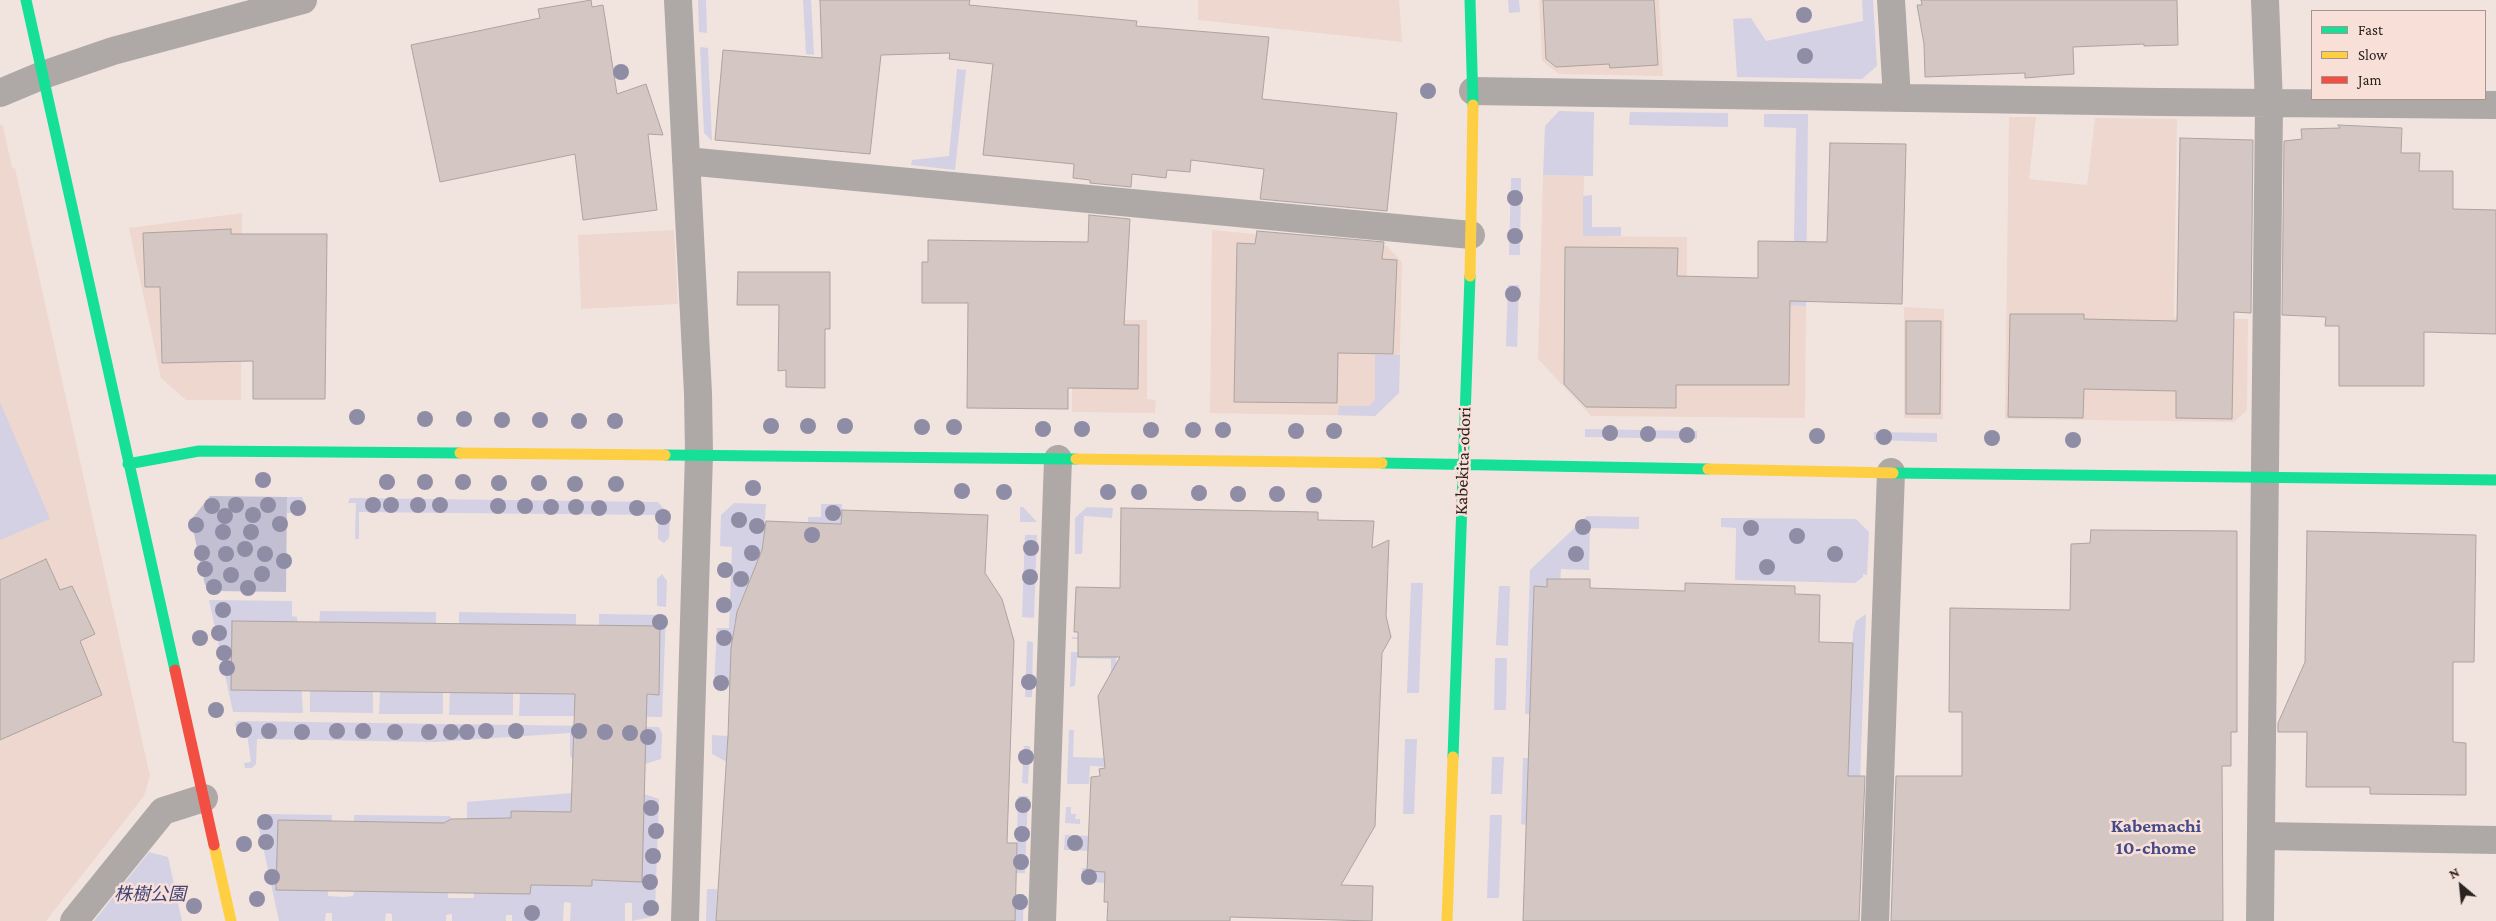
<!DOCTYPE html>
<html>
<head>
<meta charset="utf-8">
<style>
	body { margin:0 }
	#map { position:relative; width:2496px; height:921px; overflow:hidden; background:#f1e4df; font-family:"Crimson Pro",serif }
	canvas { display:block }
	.legend { position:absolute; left:2311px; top:10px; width:175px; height:90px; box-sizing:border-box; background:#f8e0d8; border:1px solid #a6948e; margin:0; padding:6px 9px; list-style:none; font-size:15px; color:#2b2320 }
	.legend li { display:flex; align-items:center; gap:10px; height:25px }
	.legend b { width:25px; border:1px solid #a6948e }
	.north { position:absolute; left:2436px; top:861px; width:50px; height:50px; -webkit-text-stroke:4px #f8e0d8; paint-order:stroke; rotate:332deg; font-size:14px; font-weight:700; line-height:20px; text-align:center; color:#2b2320 }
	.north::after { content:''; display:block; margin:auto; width:18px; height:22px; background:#2b2320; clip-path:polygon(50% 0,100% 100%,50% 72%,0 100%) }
</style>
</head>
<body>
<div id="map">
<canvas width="2496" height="921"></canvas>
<ul class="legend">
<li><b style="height:6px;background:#16e098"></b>Fast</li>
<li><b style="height:6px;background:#ffcf43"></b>Slow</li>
<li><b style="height:6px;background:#f24e42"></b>Jam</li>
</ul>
<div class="north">N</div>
</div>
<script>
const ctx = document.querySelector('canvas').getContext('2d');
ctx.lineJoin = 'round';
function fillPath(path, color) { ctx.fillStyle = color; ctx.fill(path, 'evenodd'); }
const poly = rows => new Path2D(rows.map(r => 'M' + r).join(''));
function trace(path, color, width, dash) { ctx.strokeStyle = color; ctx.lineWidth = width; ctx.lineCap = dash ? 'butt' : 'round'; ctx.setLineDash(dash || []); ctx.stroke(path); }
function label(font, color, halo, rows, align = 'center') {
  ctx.font = font + ' "Crimson Pro","Noto Sans JP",serif'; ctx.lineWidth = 5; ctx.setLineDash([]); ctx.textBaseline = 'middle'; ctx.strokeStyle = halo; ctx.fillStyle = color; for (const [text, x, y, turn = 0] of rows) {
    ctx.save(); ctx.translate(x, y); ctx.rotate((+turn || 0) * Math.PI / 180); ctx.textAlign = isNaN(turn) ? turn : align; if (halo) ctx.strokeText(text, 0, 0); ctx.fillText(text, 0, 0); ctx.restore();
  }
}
const built = poly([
	[1198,0,1399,0,1402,42,1198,20],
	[1539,0,1659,0,1663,76,1559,74,1542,61],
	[2009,117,2036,117,2029,179,2087,185,2095,118,2177,119,2174,317,2248,319,2247,410,2234,422,2005,419],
	[0,124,3,126,12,167,15,168,150,776,144,796,46,921,0,921],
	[1543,175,1584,176,1583,236,1687,237,1687,303,1806,306,1805,418,1591,416,1538,359],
	[242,213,241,400,186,400,161,378,129,228],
	[674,230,678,304,581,309,578,235],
	[1212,230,1387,246,1402,262,1399,393,1375,416,1210,413],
	[1904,307,1944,309,1943,419,1904,418],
	[1073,320,1147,320,1147,399,1156,400,1155,413,1072,412]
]);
const green = poly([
	[698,0,706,0,707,33,699,32],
	[803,0,811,0,814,55,806,54],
	[1508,0,1519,0,1520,12,1509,13],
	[1862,0,1873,0,1877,66,1862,79,1737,77,1733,19,1751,18,1766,41,1863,21],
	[700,47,708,48,712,141,704,133],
	[957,69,966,70,955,170,911,165,912,160,949,156],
	[1559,111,1594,112,1593,176,1543,175,1545,126],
	[1630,112,1728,113,1728,127,1629,125],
	[1764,114,1808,114,1806,306,1686,303,1793,292,1796,128,1764,127],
	[1511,178,1521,178,1520,255,1509,255],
	[1592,195,1592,227,1621,227,1621,236,1583,236,1583,196],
	[1508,285,1519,285,1517,347,1506,346],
	[1375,355,1400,355,1399,393,1375,416,1338,415,1339,406,1369,406,1375,400],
	[0,402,50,519,0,540],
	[1585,429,1697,431,1697,439,1585,437],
	[1874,432,1937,433,1937,442,1874,440],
	[287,497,302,497,306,507,305,513,287,513],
	[350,498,658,502,670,516,669,538,664,543,658,539,658,515,359,512,359,539,355,539,356,503,348,503],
	[734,503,766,504,764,532,762,550,741,601,734,624,730,686,714,686,717,628,729,628,732,547,720,546,721,515],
	[821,504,842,504,841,534,808,531,808,517,821,517],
	[1020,507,1023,507,1037,522,1020,522],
	[1087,507,1113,508,1112,518,1084,516,1082,554,1075,554,1075,518],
	[1587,516,1639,517,1639,529,1590,528,1589,570,1561,569,1560,587,1534,586,1530,714,1525,714,1530,570],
	[1721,518,1856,519,1869,532,1867,575,1863,574,1863,577,1855,583,1735,580,1736,528,1721,527],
	[1025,535,1037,535,1034,618,1022,617],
	[662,574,667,581,666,607,657,606,657,579],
	[1411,583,1423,583,1419,693,1407,693],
	[1499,586,1510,586,1508,646,1496,645],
	[209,600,292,601,292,616,297,617,303,713,233,712],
	[320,611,436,612,436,631,319,629],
	[459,612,576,614,576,632,459,632],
	[599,614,666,615,662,717,589,716,589,694,655,695,599,633],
	[1866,614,1855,921,1843,921,1853,632,1856,621],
	[1072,637,1117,639,1115,692,1111,692,1111,659,1077,658,1075,686,1070,687,1071,652,1078,652,1078,657,1091,657,1078,639,1072,639],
	[1027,641,1033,642,1032,697,1025,697],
	[1495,658,1507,658,1506,710,1494,710],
	[310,690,373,691,373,713,310,712],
	[380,691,443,692,443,714,379,714],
	[450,692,513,693,513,715,449,715],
	[520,693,583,694,582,716,519,716],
	[238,721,659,727,662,734,661,759,645,764,646,746,573,759,570,756,570,733,436,742,257,739,256,764,252,768,245,768,244,763,251,762,247,734,238,735,235,724],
	[1069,730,1074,730,1073,757,1108,758,1108,767,1090,766,1089,784,1067,784],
	[712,735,728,736,727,762,712,754],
	[1405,739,1417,739,1414,814,1403,814],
	[1024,746,1030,746,1028,784,1022,783],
	[1492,757,1504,757,1502,794,1491,794],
	[1523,758,1528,758,1526,825,1521,824],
	[572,793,571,821,535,818,467,820,467,802],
	[644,794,659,799,655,911,651,917,632,921,632,903,625,903,625,921,570,921,571,903,564,902,563,921,512,921,512,915,506,915,506,921,452,921,452,914,446,915,446,921,392,921,392,914,386,913,385,921,332,921,332,913,326,913,325,921,279,921,257,819,266,814,332,815,331,830,302,888,302,891,328,891,328,896,344,897,353,896,354,892,420,890,421,893,448,893,448,898,474,898,474,893,501,894,526,877,566,885,592,886,592,881,619,881],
	[1018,796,1028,796,1025,873,1016,873],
	[1066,807,1071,807,1071,814,1076,814,1075,819,1080,819,1080,824,1065,823],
	[354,815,449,816,451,817,450,832,354,828],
	[1490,815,1502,815,1499,898,1487,898],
	[1065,835,1096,836,1095,851,1064,850],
	[149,852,168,857,182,921,94,921],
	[1082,868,1110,869,1109,883,1081,882],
	[707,889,717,889,716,921,706,921],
	[1015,894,1024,894,1023,921,1015,921]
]);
const forest = poly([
	[210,496,287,497,286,592,215,591,205,585,191,520]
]);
const building = poly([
	[591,0,592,7,603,5,617,94,646,84,663,135,648,134,657,210,583,220,575,154,440,182,411,45,540,18,538,9,591,0],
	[820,0,970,0,969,5,1137,21,1136,26,1269,37,1262,99,1397,113,1387,211,1260,199,1264,169,1191,160,1190,172,1167,170,1166,178,1132,174,1131,187,1090,183,1090,180,1073,178,1074,164,983,155,993,64,949,59,950,53,881,55,870,154,715,140,723,50,822,58,820,0],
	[1543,0,1654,0,1658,65,1610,68,1609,64,1556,67,1546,59,1543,0],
	[1921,0,2177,0,2178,45,2144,46,2144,44,2073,47,2074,74,2025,78,2025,73,1925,77,1924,44,1917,5,1922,5,1921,0],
	[2338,125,2402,128,2401,153,2420,153,2419,171,2453,171,2453,209,2496,210,2496,334,2424,332,2424,386,2339,386,2339,326,2325,326,2326,317,2282,315,2284,141,2302,139,2301,129,2340,128,2338,125],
	[2180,138,2253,140,2251,313,2234,312,2232,419,2176,418,2176,391,2084,389,2083,418,2008,417,2010,314,2084,314,2084,319,2177,321,2180,138],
	[1830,143,1906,144,1902,304,1790,301,1789,385,1676,385,1676,408,1586,407,1564,384,1565,247,1678,248,1677,276,1758,278,1758,241,1827,242,1830,143],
	[1089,215,1130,219,1124,325,1139,325,1138,389,1068,388,1068,409,967,408,968,303,922,303,922,262,928,262,928,240,1088,242,1089,215],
	[231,229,231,234,327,234,325,399,253,399,253,361,162,363,160,287,145,287,143,233,231,229],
	[1257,231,1384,242,1382,259,1397,260,1393,354,1338,353,1337,403,1234,402,1237,243,1255,244,1257,231],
	[738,272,830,272,830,329,825,329,825,388,786,387,786,370,778,371,779,305,737,305,738,272],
	[1906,321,1941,321,1940,414,1906,414,1906,321],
	[1121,508,1318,512,1318,520,1374,521,1372,548,1389,540,1386,616,1391,637,1382,653,1375,826,1341,885,1373,886,1372,921,1230,917,1230,921,1107,921,1108,902,1104,902,1105,872,1087,871,1091,777,1100,776,1099,769,1105,768,1098,696,1120,657,1078,657,1078,632,1074,632,1076,587,1120,588,1121,508],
	[842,510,988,515,985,573,1002,599,1014,641,1007,843,1017,843,1015,921,716,921,728,736,731,648,737,612,762,550,766,521,841,524,842,510],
	[2091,530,2237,531,2237,732,2231,732,2231,766,2222,766,2223,921,1891,921,1896,776,1962,776,1962,712,1949,712,1950,608,2070,610,2071,544,2090,543,2091,530],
	[2307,531,2476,535,2474,662,2453,662,2453,742,2466,743,2466,795,2370,794,2370,787,2306,787,2307,732,2278,732,2278,723,2305,662,2307,531],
	[46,559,60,590,72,586,95,634,80,641,102,695,0,740,0,580,46,559],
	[1547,579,1590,579,1590,588,1685,591,1685,583,1795,586,1795,594,1820,595,1819,642,1853,643,1848,776,1865,776,1859,921,1523,921,1534,586,1547,587,1547,579],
	[232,621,660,626,659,695,647,694,642,882,592,880,592,886,531,885,530,894,276,890,278,820,444,823,451,819,511,818,511,811,571,812,575,694,231,690,232,621]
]);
const street = poly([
	[678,0,698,393,699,454,685,921],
	[1891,0,1897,98],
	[1473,91,2159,102,2496,105],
	[0,93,43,75,113,51,303,0],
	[686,161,1471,235],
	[2261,836,2496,840],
	[74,921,163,811,204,798],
	[1042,921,1058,459],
	[1875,921,1891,472],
	[2260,921,2269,104,2265,0]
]);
const fast = poly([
	[26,0,175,670],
	[1470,0,1473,105],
	[665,455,1076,459],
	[1382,463,1708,469],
	[128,464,199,451,460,453],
	[1893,473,2496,480],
	[1453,757,1470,276]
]);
const slow = poly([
	[1470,276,1473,105],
	[460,453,665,455],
	[1076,459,1382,463],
	[1708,469,1893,473],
	[214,845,231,921],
	[1447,921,1453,757]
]);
const jam = poly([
	[175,670,214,845]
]);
const trees = [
	[1804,15],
	[1805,56],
	[621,72],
	[1428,91],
	[1515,198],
	[1515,236],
	[1513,294],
	[357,417],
	[425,419],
	[464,419],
	[502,420],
	[540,420],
	[579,421],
	[615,421],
	[771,426],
	[808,426],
	[845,426],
	[922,427],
	[954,427],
	[1043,429],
	[1082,429],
	[1151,430],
	[1193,430],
	[1223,430],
	[1296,431],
	[1334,431],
	[1610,433],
	[1648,434],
	[1687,435],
	[1817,436],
	[1884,437],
	[1992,438],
	[2073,440],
	[263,480],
	[387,482],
	[425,482],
	[463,482],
	[499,483],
	[539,483],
	[575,484],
	[616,484],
	[753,488],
	[962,491],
	[1004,492],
	[1108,492],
	[1139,492],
	[1199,493],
	[1238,494],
	[1277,494],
	[1314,495],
	[236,505],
	[268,505],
	[373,505],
	[391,505],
	[418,505],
	[440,505],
	[212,506],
	[498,506],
	[525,506],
	[551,507],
	[576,507],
	[298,508],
	[599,508],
	[637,508],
	[833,513],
	[253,515],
	[225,516],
	[663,517],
	[739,520],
	[280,524],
	[196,525],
	[757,526],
	[1583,527],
	[1751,528],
	[223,532],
	[251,532],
	[812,535],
	[1797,536],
	[1031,548],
	[245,549],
	[202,553],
	[752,553],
	[226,554],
	[265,554],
	[1576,554],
	[1835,554],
	[284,561],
	[1767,567],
	[205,569],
	[725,570],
	[262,574],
	[231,575],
	[1030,577],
	[741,579],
	[214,587],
	[248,588],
	[724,605],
	[223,610],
	[660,622],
	[219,633],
	[200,638],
	[724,638],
	[224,653],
	[227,668],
	[1029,682],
	[721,683],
	[216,710],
	[244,730],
	[269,731],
	[337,731],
	[363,731],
	[486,731],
	[516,731],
	[579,731],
	[302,732],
	[395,732],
	[429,732],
	[451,732],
	[467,732],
	[605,732],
	[630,733],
	[648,737],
	[1026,757],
	[1023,805],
	[651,808],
	[265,822],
	[656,831],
	[1022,834],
	[266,842],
	[1075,843],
	[244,844],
	[653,856],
	[1021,862],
	[272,877],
	[1089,877],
	[650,882],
	[257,899],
	[1020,902],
	[194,906],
	[651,908],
	[532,913]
];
const streetNames = [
	["Kabekita-odori",1463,461,-88]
];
const parkNames = [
	["株樹公園",150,894]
];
const neighbourhoodNames = [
	["Kabemachi",2156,826],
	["10-chome",2156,848]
];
fillPath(built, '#eed7cf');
fillPath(green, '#d3d1e3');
fillPath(forest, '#c2bfd2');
fillPath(building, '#d4c6c2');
trace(building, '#ada3a0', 1);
trace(street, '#aea8a7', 28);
trace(fast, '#16e098', 11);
trace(slow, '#ffcf43', 11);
trace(jam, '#f24e42', 11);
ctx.fillStyle = '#8f8ca6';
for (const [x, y] of trees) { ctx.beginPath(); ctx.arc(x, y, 8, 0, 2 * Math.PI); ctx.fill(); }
label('18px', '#2b2320', '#f8e0d8', streetNames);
label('italic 18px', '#3e4477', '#f8e0d8', parkNames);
label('bold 19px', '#444a87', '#f8e0d8', neighbourhoodNames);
</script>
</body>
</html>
